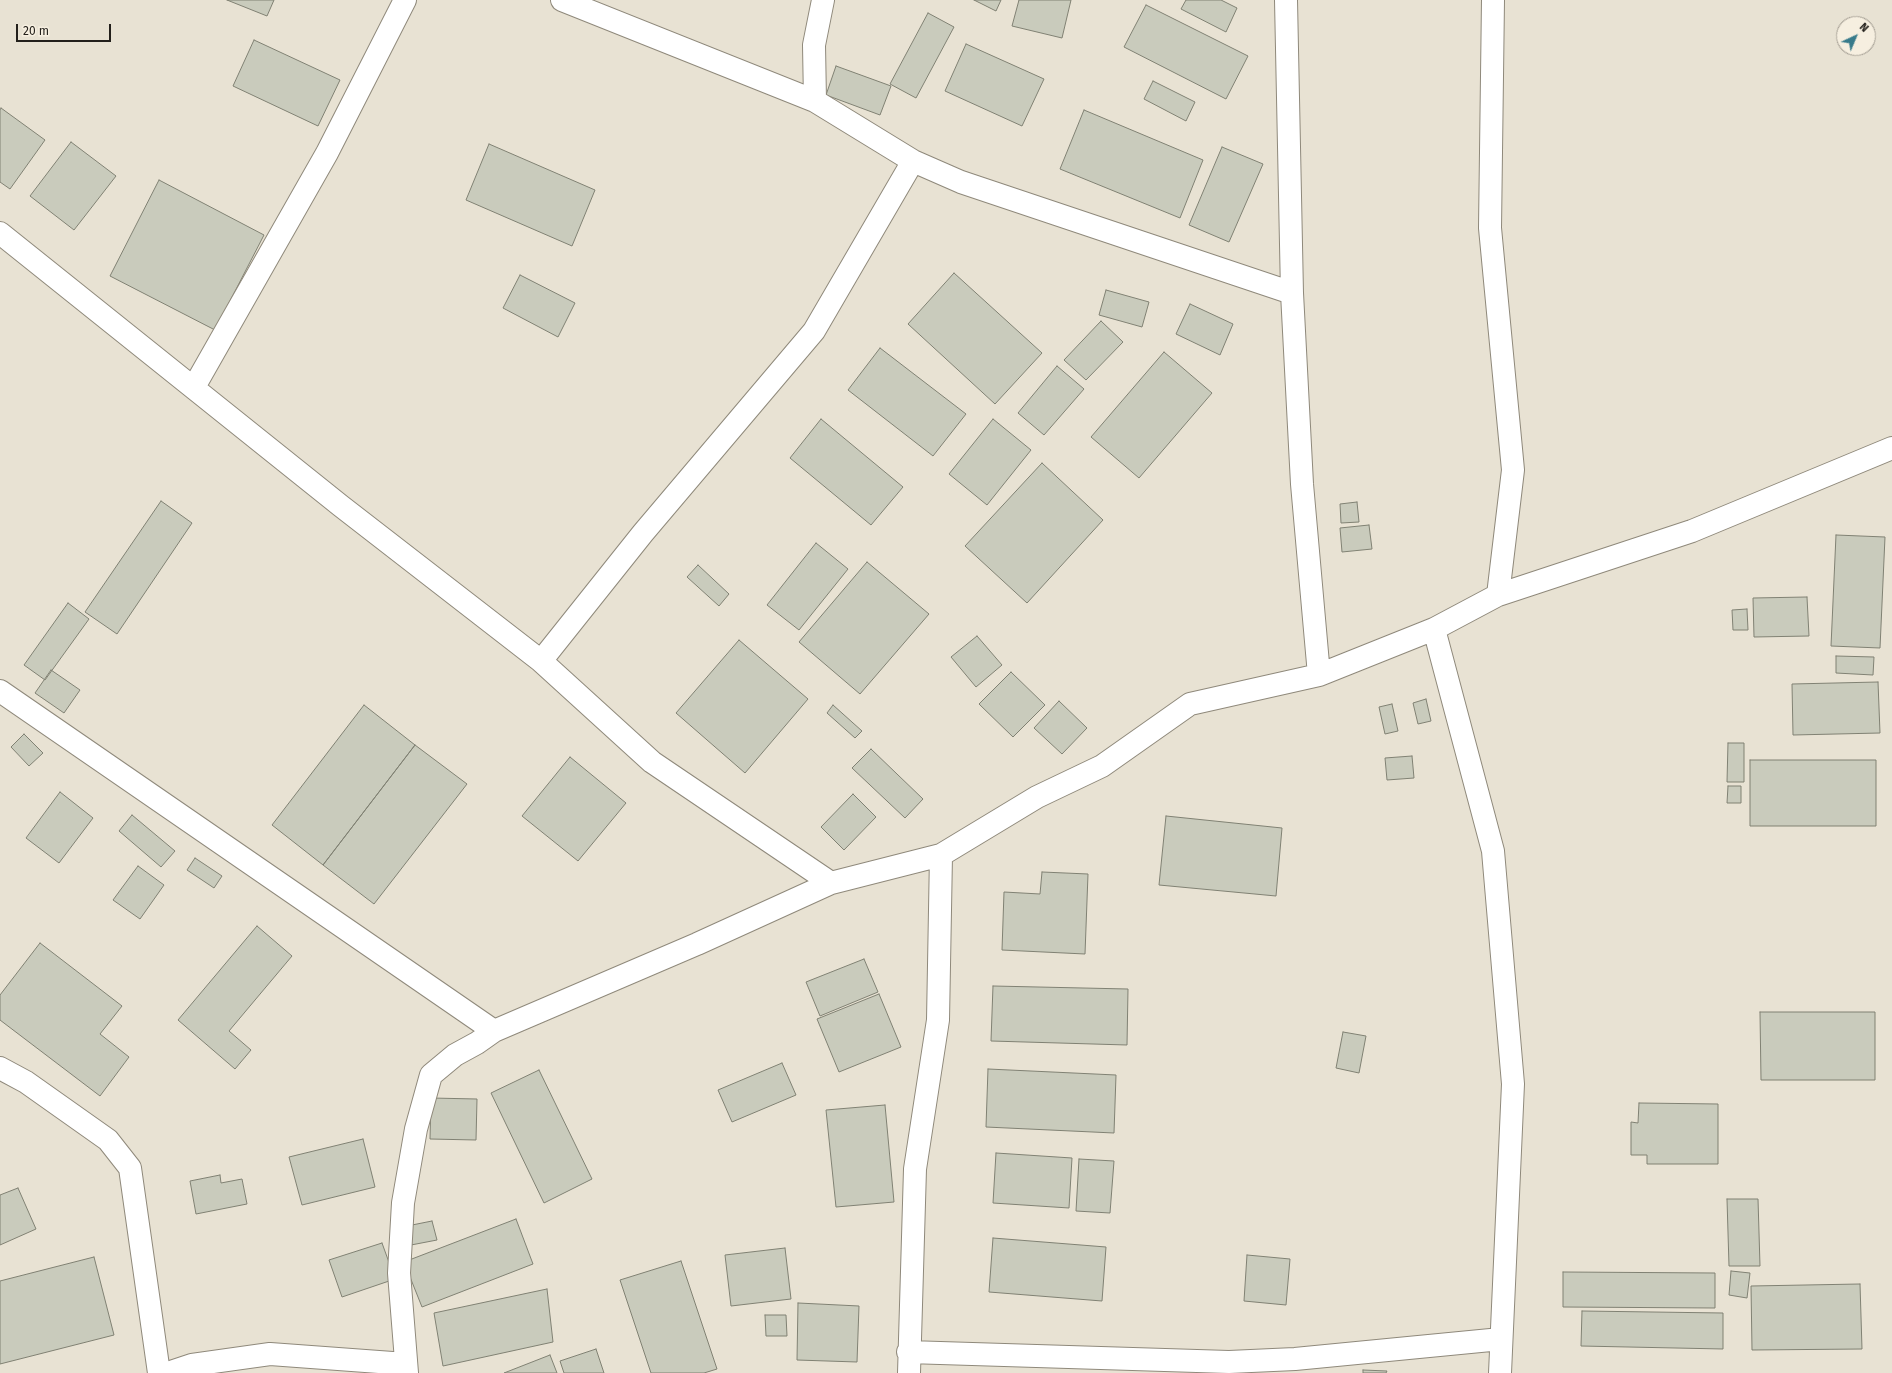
<!DOCTYPE html>
<html>
<head>
<meta charset="utf-8">
<style>
	body { margin:0 }
	#map { position:relative; width:1892px; height:1373px; overflow:hidden; background:#e8e2d3; font-family:"Fira Sans",sans-serif }
	canvas { display:block }
	.north { position:absolute; left:1836px; top:16px; width:40px; height:40px; box-sizing:border-box; background:#f6efe0; border:1px solid #a29c91; border-radius:50%; rotate:44deg; font-size:11px; font-weight:700; line-height:16px; text-align:center; color:#23201b }
	.north::after { content:''; display:block; margin:auto; width:14px; height:18px; background:#387b8b; clip-path:polygon(50% 0,100% 100%,50% 72%,0 100%) }
	.scale { position:absolute; left:16px; top:24px; width:95px; height:18px; box-sizing:border-box; border:2px solid #23201b; border-top:0; padding-left:5px; font-size:12px; line-height:14px; white-space:nowrap; color:#23201b; -webkit-text-stroke:3px #f6efe0; paint-order:stroke }
</style>
</head>
<body>
<div id="map">
<canvas width="1892" height="1373"></canvas>
<div class="north">N</div>
<div class="scale">20 m</div>
</div>
<script>
const ctx = document.querySelector('canvas').getContext('2d');
ctx.lineJoin = 'round';
function fillPath(path, color) { ctx.fillStyle = color; ctx.fill(path, 'evenodd'); }
const poly = rows => new Path2D(rows.map(r => 'M' + r).join(''));
function trace(path, color, width, dash) { ctx.strokeStyle = color; ctx.lineWidth = width; ctx.lineCap = dash ? 'butt' : 'round'; ctx.setLineDash(dash || []); ctx.stroke(path); }
const building = poly([
	[227,0,274,0,267,16,227,0],
	[974,0,1001,0,996,11,974,0],
	[1019,0,1071,0,1062,38,1012,26,1019,0],
	[1186,0,1221,0,1237,8,1226,32,1181,9,1186,0],
	[1146,5,1248,56,1226,99,1124,47,1146,5],
	[928,13,954,27,916,98,890,84,928,13],
	[254,40,340,80,318,126,233,86,254,40],
	[966,44,1044,79,1022,126,945,91,966,44],
	[836,66,891,86,880,115,826,95,836,66],
	[1153,81,1195,102,1186,121,1144,99,1153,81],
	[1,108,45,140,10,189,0,182,0,110,1,108],
	[1084,110,1203,160,1180,218,1060,169,1084,110],
	[71,142,116,176,74,230,30,196,71,142],
	[489,144,595,190,572,246,466,200,489,144],
	[1222,147,1263,164,1229,242,1189,225,1222,147],
	[159,180,264,235,215,330,110,276,159,180],
	[954,273,1042,353,995,404,908,324,954,273],
	[520,275,575,303,558,337,503,308,520,275],
	[1106,290,1149,302,1142,327,1099,315,1106,290],
	[1190,304,1233,324,1220,355,1176,334,1190,304],
	[1101,321,1123,342,1086,380,1064,360,1101,321],
	[880,348,966,414,933,456,848,390,880,348],
	[1164,352,1212,393,1139,478,1091,437,1164,352],
	[1057,366,1084,389,1044,435,1018,413,1057,366],
	[821,419,903,487,871,525,790,458,821,419],
	[993,419,1031,450,987,505,949,474,993,419],
	[1042,463,1103,520,1027,603,965,546,1042,463],
	[161,501,192,523,117,634,85,612,161,501],
	[1357,502,1359,522,1341,523,1340,504,1357,502],
	[1369,525,1372,549,1342,552,1340,528,1369,525],
	[1836,535,1885,537,1880,648,1831,646,1836,535],
	[816,543,848,569,799,630,767,605,816,543],
	[867,562,929,614,860,694,799,642,867,562],
	[698,565,729,594,719,606,687,577,698,565],
	[1807,597,1809,636,1754,637,1753,598,1807,597],
	[68,603,89,619,45,680,24,665,68,603],
	[1747,609,1748,630,1733,630,1732,610,1747,609],
	[977,636,1002,665,976,687,951,657,977,636],
	[739,640,808,699,745,773,676,713,739,640],
	[1836,656,1874,657,1873,675,1836,673,1836,656],
	[51,670,80,690,64,713,35,693,51,670],
	[1011,672,1045,705,1013,737,979,704,1011,672],
	[1878,682,1880,733,1793,735,1792,684,1878,682],
	[1426,699,1431,721,1418,724,1413,703,1426,699],
	[1059,701,1087,728,1062,754,1034,728,1059,701],
	[1392,704,1398,731,1385,734,1379,707,1392,704],
	[364,705,415,745,323,865,272,825,364,705],
	[833,705,862,731,855,738,827,713,833,705],
	[24,734,43,753,29,766,11,747,24,734],
	[1728,743,1744,743,1744,782,1727,782,1728,743],
	[415,745,467,784,374,904,323,865,415,745],
	[871,749,923,799,905,818,852,768,871,749],
	[1412,756,1414,778,1387,780,1385,758,1412,756],
	[570,757,626,803,578,861,522,816,570,757],
	[1750,760,1876,760,1876,826,1750,826,1750,760],
	[1728,786,1741,786,1741,803,1727,803,1728,786],
	[60,792,93,818,59,863,26,838,60,792],
	[853,794,876,817,844,850,821,827,853,794],
	[132,815,175,851,161,867,119,831,132,815],
	[1166,816,1282,828,1276,896,1159,885,1166,816],
	[195,858,222,876,214,888,187,870,195,858],
	[138,866,164,885,140,919,113,900,138,866],
	[1042,872,1088,874,1085,954,1002,950,1004,892,1040,894,1042,872],
	[257,926,292,956,229,1031,251,1050,235,1069,178,1020,257,926],
	[40,943,122,1006,100,1034,129,1057,100,1096,0,1020,0,995,40,943],
	[864,959,878,992,820,1016,806,982,864,959],
	[993,986,1128,989,1127,1045,991,1041,993,986],
	[879,994,901,1047,839,1072,817,1019,879,994],
	[1760,1012,1875,1012,1875,1080,1761,1080,1760,1012],
	[1343,1032,1366,1036,1359,1073,1336,1068,1343,1032],
	[782,1063,796,1095,732,1122,718,1090,782,1063],
	[988,1069,1116,1075,1114,1133,986,1127,988,1069],
	[539,1070,592,1179,544,1203,491,1093,539,1070],
	[431,1098,477,1099,476,1140,430,1139,431,1098],
	[1639,1103,1718,1104,1718,1164,1647,1164,1647,1155,1631,1155,1631,1122,1638,1123,1639,1103],
	[885,1105,894,1202,836,1207,826,1110,885,1105],
	[363,1139,375,1187,302,1205,289,1157,363,1139],
	[996,1153,1072,1158,1069,1208,993,1203,996,1153],
	[1079,1159,1114,1161,1110,1213,1076,1211,1079,1159],
	[220,1175,221,1183,242,1179,247,1204,196,1214,190,1181,220,1175],
	[18,1188,36,1229,0,1245,0,1195,18,1188],
	[1727,1199,1758,1199,1760,1266,1729,1266,1727,1199],
	[516,1219,533,1264,422,1307,404,1262,516,1219],
	[432,1221,437,1240,411,1245,407,1226,432,1221],
	[993,1238,1106,1247,1102,1301,989,1292,993,1238],
	[382,1243,395,1279,342,1297,329,1260,382,1243],
	[785,1248,791,1299,731,1306,725,1255,785,1248],
	[1247,1255,1290,1259,1286,1305,1244,1301,1247,1255],
	[94,1257,114,1335,0,1364,0,1281,94,1257],
	[681,1261,717,1369,704,1373,651,1373,620,1280,681,1261],
	[1731,1271,1750,1273,1747,1298,1729,1295,1731,1271],
	[1563,1272,1715,1273,1715,1308,1563,1307,1563,1272],
	[1860,1284,1862,1349,1752,1350,1751,1286,1860,1284],
	[547,1289,553,1342,443,1366,434,1313,547,1289],
	[798,1303,859,1306,857,1362,797,1360,798,1303],
	[1582,1311,1723,1313,1723,1349,1581,1346,1582,1311],
	[765,1315,786,1315,787,1336,766,1336,765,1315],
	[596,1349,604,1373,564,1373,560,1361,596,1349],
	[550,1355,557,1373,504,1373,550,1355],
	[1363,1370,1387,1371,1386,1373,1363,1373,1363,1370]
]);
const minor = poly([
	[562,0,815,101,913,161,961,182,1292,293],
	[1286,0,1292,293,1302,484,1319,675],
	[1493,0,1490,228,1513,470,1498,595],
	[815,101,814,45,823,0],
	[0,233,341,506,541,661,652,762,831,883],
	[194,387,327,153,405,0],
	[1434,629,1493,851,1513,1084,1500,1373],
	[541,661,643,533,814,331,913,161],
	[0,691,494,1031],
	[0,1068,26,1082,108,1140,130,1168,159,1373],
	[908,1352,1229,1362,1295,1359,1501,1339],
	[168,1373,192,1365,270,1354,406,1364],
	[407,1373,399,1273,403,1203,416,1129,431,1075,455,1055,477,1043,494,1031,697,944,831,883,941,855,1037,797,1102,766,1190,704,1319,675,1434,629,1498,595,1692,531,1892,448],
	[909,1373,915,1169,938,1020,941,855]
]);
fillPath(building, '#c9cbbc');
trace(building, '#808173', 1);
trace(minor, '#8f897b', 24);
trace(minor, '#fff', 22);
</script>
</body>
</html>
